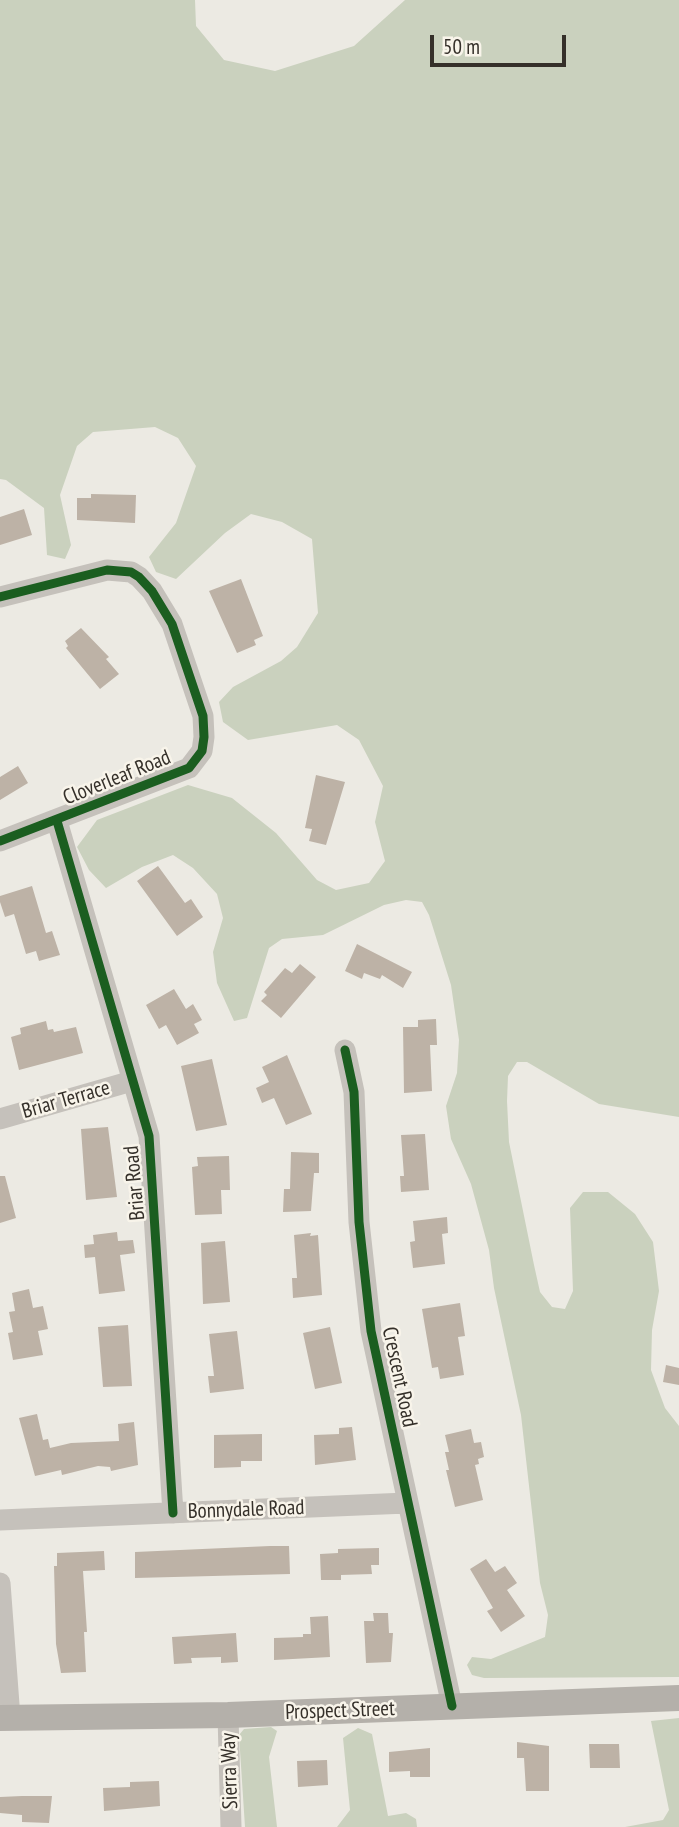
<!DOCTYPE html>
<html>
<head>
<meta charset="utf-8">
<style>
	body { margin:0 }
	#map { position:relative; width:679px; height:1827px; overflow:hidden; background:#eceae3; font-family:"PT Sans Narrow",sans-serif }
	canvas { display:block }
	.scale { position:absolute; left:430px; top:35px; width:136px; height:32px; box-sizing:border-box; border:4px solid #35302a; border-top:0; padding-left:9px; font-size:21px; line-height:24px; white-space:nowrap; color:#35302a; -webkit-text-stroke:5px #f8f4ea; paint-order:stroke }
</style>
</head>
<body>
<div id="map">
<canvas width="679" height="1827"></canvas>
<div class="scale">50 m</div>
</div>
<script>
const ctx = document.querySelector('canvas').getContext('2d');
ctx.lineJoin = 'round';
function fillPath(path, color) { ctx.fillStyle = color; ctx.fill(path, 'evenodd'); }
const poly = rows => new Path2D(rows.map(r => 'M' + r).join(''));
function trace(path, color, width, dash) { ctx.strokeStyle = color; ctx.lineWidth = width; ctx.lineCap = dash ? 'butt' : 'round'; ctx.setLineDash(dash || []); ctx.stroke(path); }
function label(font, color, halo, rows, align = 'center') {
  ctx.font = font + ' "PT Sans Narrow",sans-serif'; ctx.lineWidth = 5; ctx.setLineDash([]); ctx.textBaseline = 'middle'; ctx.strokeStyle = halo; ctx.fillStyle = color; for (const [text, x, y, turn = 0] of rows) {
    ctx.save(); ctx.translate(x, y); ctx.rotate((+turn || 0) * Math.PI / 180); ctx.textAlign = isNaN(turn) ? turn : align; if (halo) ctx.strokeText(text, 0, 0); ctx.fillText(text, 0, 0); ctx.restore();
  }
}
const green = poly([
	[0,0,195,0,196,26,224,60,275,71,354,46,405,0,679,0,679,1117,599,1104,527,1062,517,1062,508,1076,507,1101,509,1142,534,1265,540,1292,552,1307,565,1309,573,1291,570,1208,583,1192,608,1192,635,1214,653,1242,659,1291,652,1330,651,1370,665,1408,679,1426,679,1677,484,1678,472,1675,467,1665,472,1657,491,1659,545,1637,548,1615,540,1583,521,1415,494,1288,489,1250,471,1184,451,1139,446,1106,457,1073,459,1040,451,985,429,915,422,902,406,900,384,905,323,935,282,939,269,948,247,1018,234,1021,217,983,213,952,223,918,217,894,193,868,173,855,142,867,106,888,89,870,77,847,97,820,188,785,232,798,276,833,317,880,336,890,369,883,385,861,375,822,383,786,359,740,337,725,248,740,223,722,219,702,233,687,281,661,297,647,318,613,312,539,282,522,251,514,225,533,176,579,156,572,149,557,176,523,196,466,178,438,155,427,93,432,77,446,60,495,71,545,65,559,47,555,44,508,6,480,0,479],
	[679,1718,679,1827,625,1827,663,1820,669,1810,651,1721],
	[271,1727,277,1731,269,1757,277,1827,245,1827,239,1735,244,1729],
	[358,1728,372,1734,388,1816,406,1813,416,1819,417,1827,337,1827,350,1810,343,1738]
]);
const building = poly([
	[91,494,136,495,135,523,77,520,77,498,91,498],
	[24,509,32,535,0,545,0,517],
	[241,579,263,636,254,640,256,645,237,653,209,591],
	[81,628,109,657,106,659,119,674,100,689,66,648,68,646,65,641],
	[18,766,28,783,0,800,0,777],
	[316,775,345,782,326,845,309,841,312,829,305,828],
	[158,866,185,903,191,899,203,917,177,936,137,881],
	[32,886,46,933,52,931,60,955,39,961,36,951,26,954,14,914,5,917,0,902,0,896],
	[357,944,412,972,403,988,382,975,380,979,364,973,362,979,345,971],
	[300,964,316,977,281,1018,261,1001,267,995,264,992,285,968,292,973],
	[174,989,186,1009,193,1004,202,1020,194,1024,199,1033,177,1045,166,1025,159,1029,146,1005],
	[436,1019,437,1045,430,1045,432,1091,404,1093,403,1027,418,1027,418,1020],
	[46,1021,48,1030,53,1029,54,1032,76,1027,83,1053,19,1070,11,1037,21,1034,20,1028],
	[287,1055,312,1114,286,1125,274,1098,262,1103,256,1088,269,1082,262,1067],
	[212,1059,227,1125,196,1131,181,1066],
	[108,1127,117,1197,86,1200,81,1129],
	[425,1134,429,1190,401,1192,400,1176,404,1176,401,1135],
	[291,1152,319,1153,319,1173,314,1173,311,1211,283,1212,284,1189,290,1189],
	[229,1156,230,1190,221,1190,222,1214,195,1215,192,1167,198,1166,197,1157],
	[0,1176,5,1176,16,1218,0,1223],
	[447,1217,448,1233,442,1234,445,1264,413,1268,410,1242,415,1241,413,1221],
	[117,1232,118,1241,133,1240,135,1253,120,1255,125,1291,99,1294,95,1257,85,1258,84,1245,94,1244,93,1235],
	[311,1233,310,1236,318,1235,322,1295,293,1298,292,1278,297,1278,294,1235],
	[225,1241,230,1302,203,1304,201,1243],
	[29,1289,33,1308,43,1306,48,1329,38,1331,43,1355,13,1360,8,1333,13,1332,9,1312,15,1311,12,1293],
	[460,1303,465,1336,458,1337,464,1375,440,1379,438,1367,432,1368,422,1309],
	[128,1325,132,1386,103,1387,98,1327],
	[330,1327,342,1383,315,1389,303,1333],
	[237,1331,244,1389,210,1393,208,1376,214,1376,209,1334],
	[666,1365,679,1368,679,1385,663,1382],
	[37,1414,43,1440,48,1439,50,1448,71,1443,119,1441,118,1424,134,1422,138,1465,111,1471,110,1467,98,1466,62,1475,61,1470,35,1476,19,1418],
	[352,1427,356,1460,315,1465,314,1435,339,1434,339,1428],
	[471,1429,474,1443,481,1442,484,1457,478,1459,479,1464,475,1465,483,1500,455,1507,446,1470,449,1470,445,1452,449,1452,445,1435],
	[262,1434,262,1461,241,1461,241,1467,214,1468,214,1435],
	[270,1546,289,1546,290,1574,135,1578,135,1552],
	[379,1548,379,1565,371,1565,372,1574,341,1575,341,1580,321,1580,320,1554,338,1553,338,1549],
	[104,1551,105,1570,83,1571,87,1632,84,1632,86,1672,61,1673,56,1644,54,1566,57,1566,57,1553],
	[486,1559,495,1572,505,1566,517,1583,507,1590,525,1616,501,1632,487,1611,493,1608,470,1569],
	[373,1613,388,1613,389,1633,393,1633,391,1662,366,1663,364,1621,374,1621],
	[328,1616,330,1657,274,1660,274,1638,303,1637,303,1634,311,1634,310,1617],
	[236,1633,238,1662,221,1663,221,1657,191,1658,192,1663,174,1664,172,1637],
	[517,1742,549,1746,549,1791,526,1791,524,1758,517,1758],
	[589,1744,619,1744,620,1768,590,1768],
	[430,1748,430,1777,410,1777,410,1771,389,1772,389,1752],
	[327,1760,328,1785,298,1787,297,1761],
	[159,1781,160,1806,104,1811,103,1788,130,1787,130,1782],
	[22,1796,52,1796,49,1823,22,1822,22,1815,0,1813,0,1797]
]);
const minor = poly([
	[0,597,107,570,131,572,139,577,152,591,172,624,203,716,204,737,202,751,189,768,0,841],
	[57,821,149,1136,173,1513],
	[345,1050,354,1092,359,1222,371,1331,452,1706],
	[0,1119,132,1081],
	[0,1520,407,1503],
	[0,1583,10,1718],
	[228,1715,231,1827]
]);
const major = poly([
	[0,1718,228,1715,679,1698]
]);
const cycleway = poly([
	[0,597,107,570,131,572,139,577,152,591,172,624,203,716,204,737,202,751,189,768,0,841],
	[57,821,149,1136,173,1513],
	[345,1050,354,1092,359,1222,371,1331,452,1706]
]);
const streetNames = [
	["Cloverleaf Road",117,778,-22],
	["Briar Terrace",66,1100,-16],
	["Briar Road",135,1183,-95],
	["Crescent Road",399,1377,78],
	["Bonnydale Road",246,1510,-2],
	["Prospect Street",340,1711,-2],
	["Sierra Way",230,1771,-92]
];
fillPath(green, '#cad1be');
fillPath(building, '#bdb2a6');
trace(minor, '#c5c1bb', 21);
trace(major, '#b4b0aa', 26);
trace(cycleway, '#1b5e20', 9);
label('21px', '#35302a', '#f8f4ea', streetNames);
</script>
</body>
</html>
